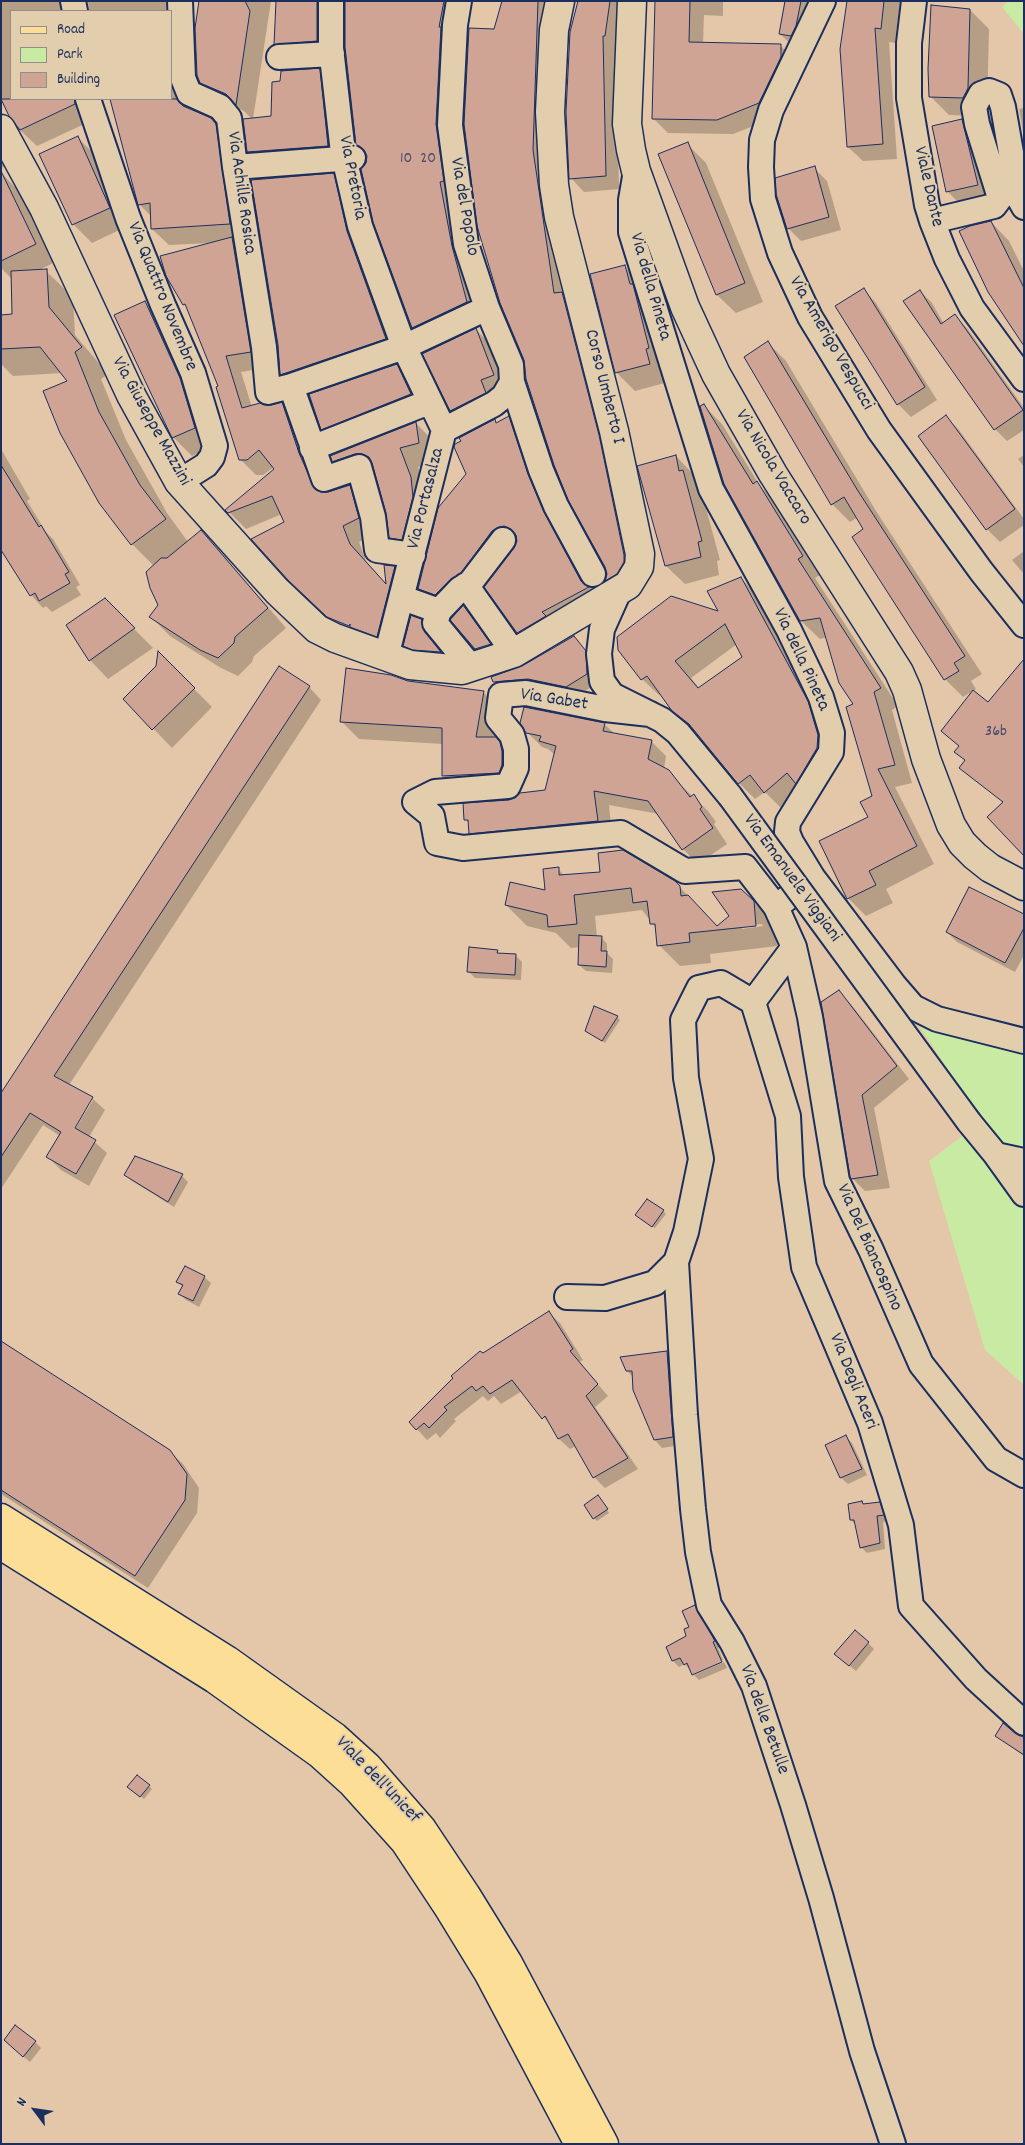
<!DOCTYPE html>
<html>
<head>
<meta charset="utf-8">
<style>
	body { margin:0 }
	#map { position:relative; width:1025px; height:2145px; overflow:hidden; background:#e4c6a8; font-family:Dekko,sans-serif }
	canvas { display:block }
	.frame { position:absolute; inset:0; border:2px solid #1b2f5e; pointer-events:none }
	.legend { position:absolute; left:10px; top:10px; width:162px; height:90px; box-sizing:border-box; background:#e2cead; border:1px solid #928e8d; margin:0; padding:6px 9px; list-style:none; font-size:15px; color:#1b2f5e }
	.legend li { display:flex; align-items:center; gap:10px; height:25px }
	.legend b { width:25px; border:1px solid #928e8d }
	.north { position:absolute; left:10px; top:2085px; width:50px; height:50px; -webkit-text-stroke:4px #e2cead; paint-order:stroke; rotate:301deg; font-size:14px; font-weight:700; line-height:20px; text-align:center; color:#1b2f5e }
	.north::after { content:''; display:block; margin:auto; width:18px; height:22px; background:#1b2f5e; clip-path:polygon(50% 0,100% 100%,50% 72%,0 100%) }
</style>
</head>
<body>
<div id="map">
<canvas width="1025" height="2145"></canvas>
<div class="frame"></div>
<ul class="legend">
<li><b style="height:6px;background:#fdde96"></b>Road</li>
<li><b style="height:14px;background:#c8eaa3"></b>Park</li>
<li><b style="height:14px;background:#d0a495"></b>Building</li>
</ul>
<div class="north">N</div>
</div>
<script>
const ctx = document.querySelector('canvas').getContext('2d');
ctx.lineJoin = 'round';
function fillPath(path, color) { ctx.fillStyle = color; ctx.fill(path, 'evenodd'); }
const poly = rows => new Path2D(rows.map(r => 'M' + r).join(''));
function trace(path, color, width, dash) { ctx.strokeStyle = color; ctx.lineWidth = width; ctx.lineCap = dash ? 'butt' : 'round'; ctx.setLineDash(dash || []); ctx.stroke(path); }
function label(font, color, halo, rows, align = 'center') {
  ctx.font = font + ' Dekko,sans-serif'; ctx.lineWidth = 4; ctx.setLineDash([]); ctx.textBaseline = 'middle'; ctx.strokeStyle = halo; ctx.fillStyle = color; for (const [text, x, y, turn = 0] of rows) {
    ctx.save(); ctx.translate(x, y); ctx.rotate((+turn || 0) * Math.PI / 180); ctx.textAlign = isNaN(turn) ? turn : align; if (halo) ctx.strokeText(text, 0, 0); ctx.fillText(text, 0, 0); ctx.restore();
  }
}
const green = poly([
	[1008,1,1024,1,1024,34,1002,7],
	[919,1025,1024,1047,1024,1385,985,1350,929,1161,981,1122]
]);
const shadow = poly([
	[1,1,70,1,73,11,11,11,11,99,87,99,91,121,37,146,20,130,10,115,1,95],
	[88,1,181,1,187,101,190,110,211,119,228,137,247,241,235,241,248,255,266,368,241,372,252,407,271,407,282,404,298,420,325,493,349,486,366,502,374,534,359,542,366,561,388,586,394,568,411,584,393,652,345,632,306,596,282,514,246,529,227,510,276,470,274,467,263,475,256,475,240,459,220,387,187,307,184,304,211,243,169,245,152,229,152,217,139,204,132,183,134,181,111,99,171,99,171,11,89,11],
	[200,1,271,1,253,119,273,118,319,70,338,89,347,164,267,171,248,152,252,119,244,111,218,99,201,82],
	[276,1,461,1,453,144,484,319,430,344,413,327,367,164,367,154,357,144,346,47,345,5,341,6,334,58,292,61,275,44],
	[503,1,556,1,551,169,642,574,624,598,606,580,608,574,495,30],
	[580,1,625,1,619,49,616,49,619,189,584,192,571,178],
	[656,1,723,1,723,16,704,15,703,44,780,45,795,60,774,118,733,134,668,133,653,118],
	[786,1,818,1,795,48,780,34],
	[847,1,900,1,895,43,889,42,897,159,863,161,848,147],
	[970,10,989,29,987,108,982,116,949,115,930,96],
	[1024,108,1024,137,1019,109],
	[962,121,988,146,1003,210,973,217,947,191],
	[78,138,96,156,128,226,92,243,73,224],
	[687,144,706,163,763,302,736,313,717,295,660,155],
	[1,154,7,165,1,168],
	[814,168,827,181,841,230,801,241,788,228],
	[1,173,20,192,53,263,37,271,46,271,73,297,75,335,108,374,101,379,126,440,167,513,188,542,201,531,219,550,286,628,254,656,252,662,238,676,221,668,170,636,151,617,159,606,154,566,132,544,69,382,62,373,13,376,1,364,1,316,14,316,12,279,1,268],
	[333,175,352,193,404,357,300,393,281,374,279,345],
	[991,222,1009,241,1024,271,1024,343],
	[624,266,643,285,668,382,635,391,616,372],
	[864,290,876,303,937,400,911,417,898,404],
	[920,291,932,303,944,324,955,316,967,328,1024,408,1024,430,1007,441,995,429,905,301],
	[145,302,164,321,213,447,192,456,173,437],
	[476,330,495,348,512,394,499,399,504,412,470,429,451,411,424,354],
	[768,343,786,361,876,511,982,674,971,681,976,689,963,697,945,679,857,518,850,522,832,504],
	[397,365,415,384,428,413,341,448,322,429],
	[704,406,722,424,760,486,775,501,820,575,815,578,898,706,892,710,912,783,895,787,934,864,886,889,893,903,866,916,848,898,873,797,854,705,827,637,820,639,801,621],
	[946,417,959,430,1024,519,1024,525,1000,542,987,529],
	[508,418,527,436,562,533,597,596,537,651,518,632,489,578,479,591,469,598,454,613,438,607,419,588,468,475,495,421,497,423],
	[416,423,434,442,437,462,418,467,429,497,410,556,391,537,387,513,376,472,352,480,334,461],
	[1,449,30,499,27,501,46,532,53,539,80,585,76,587,81,595,52,612,46,606,43,608,31,595,1,540],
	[1024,455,1024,467,1018,459],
	[676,456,694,475,697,486,701,490,720,560,717,561,719,575,685,584,666,566],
	[1024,551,1024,574,1012,560],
	[741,578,757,595,824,718,834,752,803,789,781,808,765,792,755,799,739,783,697,732,673,710,661,694,659,695,642,679,721,613],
	[737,644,744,657,699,688,691,678],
	[105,600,153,648,108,679,90,660],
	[464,607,473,617,499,654,485,659,475,649],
	[421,620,440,640,442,651,458,670,423,664,404,646],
	[573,637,595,662,597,684,576,696,504,691,494,682,523,668],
	[159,654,212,707,172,748,125,699,157,667],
	[408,682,483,692,501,710,496,739,513,756,520,770,462,794,444,776,443,744,359,739,341,721],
	[309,687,321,700,69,1085,92,1098,105,1110,89,1137,107,1153,89,1186,61,1170,48,1157,60,1136,43,1125,1,1189,1,1095],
	[90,1100,93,1100,72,1134,70,1132],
	[988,704,1004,803,961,767,966,761,956,751,960,747,942,731],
	[604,724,615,734,651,741,666,756,664,769,708,811,716,822,714,824,727,844,698,864,683,849,659,814,609,805,612,836,486,848,471,833,470,824,466,820,509,801,546,791,555,755,548,749,542,747,527,732],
	[558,869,565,876,675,882,718,927,753,901,774,923,777,946,710,954,711,963,680,966,659,945,656,928,642,910,595,916,597,937,601,937,607,944,607,953,613,959,612,973,586,971,579,965,580,947,571,948,556,933,527,926,506,905,546,892],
	[762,924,763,926,742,929,742,926],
	[1024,915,1024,955,1015,972,957,942,947,932],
	[497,952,500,955,515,955,522,962,521,980,475,978,468,971],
	[838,992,851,1004,909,1079,874,1108,890,1188,865,1191,852,1178],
	[617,1017,620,1020,605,1043,589,1033],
	[125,1174,182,1176,188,1182,174,1207,132,1181],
	[663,1211,666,1214,655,1228,640,1218],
	[204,1277,211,1283,199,1307,186,1300,180,1294,183,1287,178,1282],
	[549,1313,560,1323,583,1360,579,1362,608,1396,595,1407,638,1469,605,1488,594,1477,576,1446,570,1449,559,1439,553,1428,522,1391,501,1404,494,1396,488,1401,483,1396,454,1419,456,1421,440,1438,436,1433,427,1440,417,1429,483,1355],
	[1,1342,169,1451,183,1464,199,1488,197,1513,148,1588,1,1494],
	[666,1352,674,1360,680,1445,662,1448,655,1440,633,1377,627,1371],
	[846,1437,852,1443,867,1475,848,1484,841,1478,827,1445],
	[601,1500,609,1513,597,1521,594,1518],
	[862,1502,865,1505,879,1504,886,1510,889,1521,883,1522,885,1549,867,1553,861,1547,856,1525,851,1520],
	[695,1607,701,1613,720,1647,718,1648,723,1660,694,1672,694,1675,685,1664,679,1667,673,1661,668,1648,688,1636],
	[868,1643,874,1649,856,1671,842,1660],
	[724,1662,727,1668,699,1680,694,1675],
	[1014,1734,1024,1737,1024,1756,996,1736],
	[149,1786,152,1789,144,1799,132,1790],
	[35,2042,41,2048,30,2062,13,2048]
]);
const building = poly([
	[199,1,245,1,250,11,236,105,226,94,200,83,197,75,195,28,199,1],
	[276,1,317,1,317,41,274,45,276,1],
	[345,1,444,1,439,27,441,27,436,124,444,181,440,182,452,246,467,302,412,328,373,222,361,169,366,163,367,156,364,150,356,145,345,47,345,1],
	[502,1,538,1,533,150,554,293,562,292,599,435,624,555,624,562,617,574,605,581,607,574,605,567,568,500,554,465,526,379,524,360,500,303,477,226,464,124,469,28,494,29,502,1],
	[578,1,610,1,605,36,603,36,606,176,569,179,566,112,570,32,578,1],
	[655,1,690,1,689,42,781,44,781,57,759,103,717,120,652,119,655,1],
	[785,1,801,1,796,26,791,36,779,34,785,1],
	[847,1,884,1,881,29,875,28,883,144,847,147,840,49,847,1],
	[931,5,970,9,968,88,963,98,929,97,928,69,931,5],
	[320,68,328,146,247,152,243,119,271,116,272,82,280,81,281,71,320,68],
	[1,99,75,99,75,104,20,130,9,116,1,99],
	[110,99,177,99,183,106,211,118,216,124,230,224,151,229,150,203,138,205,110,99],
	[962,119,978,185,946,192,932,126,962,119],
	[78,136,110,208,72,225,39,154,78,136],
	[688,142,745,283,716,295,658,154,688,142],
	[815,166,829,217,787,229,776,194,775,178,815,166],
	[1,171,36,244,1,261,1,171],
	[334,173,347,231,386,339,280,375,278,345,251,180,334,173],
	[991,221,1024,288,1024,346,988,292,959,231,970,226,991,221],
	[232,237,251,352,226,356,242,408,260,403,271,405,282,402,299,453,315,489,321,492,328,492,350,485,359,518,343,526,350,544,386,584,384,565,395,566,377,637,350,627,350,624,349,626,327,617,288,580,251,539,284,522,272,496,228,513,225,510,274,469,259,450,247,460,239,460,216,387,218,386,185,304,183,305,166,276,160,256,232,237],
	[625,265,630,284,633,284,649,348,646,349,650,364,615,373,590,274,625,265],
	[47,269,49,307,82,347,75,352,99,412,140,485,166,519,131,545,99,503,60,433,43,391,67,381,40,347,1,349,1,315,12,314,11,271,47,269],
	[864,288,925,387,897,405,835,306,864,288],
	[920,290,941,324,955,314,1023,410,994,430,903,301,920,290],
	[145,301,180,378,195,428,172,438,114,315,145,301],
	[476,328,494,375,481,380,486,393,450,411,422,354,476,328],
	[768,341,858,491,965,656,954,663,959,671,944,680,852,537,863,529,844,497,831,505,744,357,768,341],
	[397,364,411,394,321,430,309,394,397,364],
	[704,404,753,484,757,481,803,556,798,559,881,688,874,692,895,765,878,769,917,846,869,871,876,885,847,899,819,841,868,817,860,802,872,796,846,707,853,704,839,683,820,618,800,621,724,484,700,406,704,404],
	[946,415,1015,509,986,530,918,436,946,415],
	[509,416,528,474,544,512,581,581,589,587,542,612,546,616,517,633,484,587,514,548,517,541,516,535,511,529,504,526,497,528,492,531,461,573,450,580,435,595,418,589,438,508,466,474,454,447,455,444,461,441,459,438,495,419,496,423,509,416],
	[416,422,419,443,400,448,411,477,413,497,402,540,389,538,386,513,372,463,369,457,362,454,355,454,332,462,330,456,416,422],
	[676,455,679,471,683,470,702,541,698,542,701,557,665,566,637,466,676,455],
	[1,465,39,527,41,525,69,572,65,574,70,583,39,601,35,593,30,596,1,550,1,465],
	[201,530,268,608,235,637,234,643,218,658,200,650,149,617,158,605,150,588,146,572,161,558,167,558,201,530],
	[741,577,808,701,818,735,817,748,796,784,787,773,764,793,750,775,738,784,689,724,672,711,647,676,641,680,618,650,617,637,671,596,718,611,707,591,741,577],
	[725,624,742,657,698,688,675,661,725,624],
	[105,598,135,628,89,661,66,625,105,598],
	[463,605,491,644,475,649,450,620,463,605],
	[411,615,422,619,424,631,441,652,413,650,403,646,411,615],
	[574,636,586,651,587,674,566,687,528,679,493,682,491,677,522,666,574,636],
	[158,651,195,688,152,730,123,699,156,666,158,651],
	[1024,659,1024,856,987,817,1003,802,959,768,965,760,954,752,959,746,941,731,973,690,988,702,1024,659],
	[279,666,310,686,54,1076,93,1097,75,1128,96,1140,76,1174,46,1157,61,1132,30,1113,1,1157,1,1093,279,666],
	[346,668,391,675,408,681,484,691,476,737,496,737,500,742,502,751,502,765,499,773,442,776,442,728,340,722,346,668],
	[524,707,605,723,603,731,652,740,648,759,669,770,690,797,694,794,702,807,700,809,713,828,682,850,648,801,594,791,598,821,469,834,468,820,464,820,463,803,509,800,516,797,520,793,545,790,556,746,539,741,541,736,526,733,520,723,524,707],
	[623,850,675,881,680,886,681,896,688,895,717,926,729,916,712,892,741,889,754,901,756,926,689,933,690,942,657,946,655,924,650,924,647,901,633,903,631,888,574,895,577,924,548,927,547,915,505,905,510,882,545,890,543,869,559,867,559,875,600,872,598,853,623,850],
	[969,887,1024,914,1024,928,1005,963,946,932,969,887],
	[579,935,602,936,601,951,607,951,606,967,578,965,579,935],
	[469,947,498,950,497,953,516,954,515,975,467,972,469,947],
	[839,990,897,1066,862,1095,878,1175,851,1179,850,1177,821,1002,839,990],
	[594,1006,618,1016,602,1041,585,1031,594,1006],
	[135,1156,183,1174,168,1202,124,1175,135,1156],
	[647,1199,664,1210,652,1227,635,1215,647,1199],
	[185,1266,205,1276,193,1301,178,1294,183,1285,176,1282,185,1266],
	[549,1311,573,1349,570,1351,598,1384,586,1396,628,1458,593,1478,568,1434,558,1439,545,1416,542,1419,512,1380,490,1394,483,1386,476,1391,472,1386,444,1407,447,1410,429,1428,424,1423,416,1430,409,1422,453,1378,451,1376,480,1351,483,1353,549,1311],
	[1,1341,170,1450,187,1474,185,1500,135,1576,1,1490,1,1341],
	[667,1351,673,1437,654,1440,633,1390,632,1371,626,1371,620,1357,667,1351],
	[846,1435,862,1469,840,1478,825,1445,846,1435],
	[598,1495,608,1509,593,1519,584,1505,598,1495],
	[862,1501,863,1504,880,1502,884,1515,877,1516,880,1543,860,1548,854,1520,850,1520,848,1504,862,1501],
	[695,1605,715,1641,713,1642,722,1662,692,1675,687,1663,684,1665,680,1658,672,1661,666,1647,686,1636,684,1629,689,1627,682,1611,695,1605],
	[855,1630,869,1642,849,1666,834,1654,855,1630],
	[1003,1723,1015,1733,1024,1736,1024,1755,995,1736,1003,1723],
	[137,1775,150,1785,140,1797,127,1787,137,1775],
	[15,2025,36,2041,23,2057,4,2040,15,2025]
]);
const street = poly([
	[73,1,75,11],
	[180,1,183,78,189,93,220,107,229,118,235,167,264,347,268,392,291,386,324,479,359,467,373,517,377,550,413,555],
	[331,1,331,48,343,153,360,226,404,347,444,430,386,657],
	[823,1,771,110,762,140,761,167,763,199,780,253,810,317,879,430,981,571,1024,625],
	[914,1,909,43,909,98,927,205,932,221,947,259,972,308,1024,379],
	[279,57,332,54],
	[88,99,128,218,163,305,193,373,215,446,212,457,206,465,179,482],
	[235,167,353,158],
	[636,171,631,200,631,232,711,489,789,630,821,697,832,733,831,752,788,822,787,832,791,842,813,878,894,985,913,1007,937,1019,1024,1041],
	[932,221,994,206,1000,198,977,124,974,107,981,94,989,91,999,95,1003,107,1019,198,1024,207],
	[512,382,541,470,556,506,593,574],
	[291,386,404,347,487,308],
	[444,430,494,404,504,396,512,382,511,365,487,308,466,244,454,155,450,125,455,25,459,1],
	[312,448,429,402],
	[466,585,514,653],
	[619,591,602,629,599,654,602,681,612,695,662,720,678,733,730,796],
	[403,598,439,611,460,589,470,583,503,540],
	[439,611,435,623,472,668],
	[650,714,605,709,526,693,501,695,498,718,512,735,516,749,516,768,508,786,435,792,415,802,432,816,437,843,463,848,621,833,685,871,745,867,776,907,813,878],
	[794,947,810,1017,837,1181,871,1250,921,1364,996,1459,1024,1475],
	[753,1002,788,1116,791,1177,804,1267,870,1423,901,1525,911,1606,976,1679,1024,1723],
	[753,1002,794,947,776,907],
	[969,1122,996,1155,1024,1161],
	[996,1155,1024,1194],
	[676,1262,685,1415,693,1509,698,1552,709,1605,732,1642,754,1686,793,1805,821,1898,862,2051,893,2144],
	[567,1297,605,1298,655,1283,676,1262,686,1232,701,1159,686,1078,683,1020,699,988,721,983,753,1002]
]);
const secondary = poly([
	[632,1,627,124,631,150,636,171,685,307,716,374,773,474,899,672,907,690,926,759,951,825,962,843,975,856,990,868,1024,886],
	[1,129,44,208,131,395,179,482,277,591,317,629,335,638,410,665,462,670,514,653,628,585,639,567,640,554,614,431,559,217,554,185,550,112,554,30,560,1]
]);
const primary = poly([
	[1,1518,227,1660,335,1737,367,1766,422,1829,466,1895,508,1963,604,2144],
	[1,1545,215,1679,320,1754,351,1782,405,1842,448,1907,489,1974,579,2144]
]);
const streetBridge = poly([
	[730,796,969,1122]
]);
const numberNames = [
	["10",406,160],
	["20",428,160],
	["36b",996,733]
];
const streetNames = [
	["Via Pretoria",351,178,79],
	["Viale Dante",927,187,77],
	["Via Achille Rosica",240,193,82],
	["Via del Popolo",463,207,80],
	["Via della Pineta",649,287,74],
	["Via Quattro Novembre",161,297,68],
	["Via Amerigo Vespucci",830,344,60],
	["Corso Umberto I",603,387,76],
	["Via Giuseppe Mazzini",150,422,61],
	["Via Nicola Vaccaro",772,468,59],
	["Via Portasalza",427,499,-76],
	["Via della Pineta",800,660,65],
	["Via Gabet",554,701,9],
	["Via Emanuele Viggiani",791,879,54],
	["Via Del Biancospino",868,1248,66],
	["Via Degli Aceri",852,1382,68],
	["Via delle Betulle",763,1720,70],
	["Viale dell'Unicef",377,1781,46]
];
fillPath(green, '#c8eaa3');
fillPath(shadow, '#0003');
fillPath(building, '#d0a495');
trace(building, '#1b2f5e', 1);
trace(street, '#1b2f5e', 28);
trace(secondary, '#1b2f5e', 31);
trace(primary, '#1b2f5e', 31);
trace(street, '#e2cead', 24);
trace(secondary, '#e2cead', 28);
trace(primary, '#fdde96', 28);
trace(streetBridge, '#1b2f5e', 28, []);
trace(streetBridge, '#e2cead', 24);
label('16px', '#484c6c', null, numberNames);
label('19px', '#1b2f5e', '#e2cead', streetNames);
</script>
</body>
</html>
